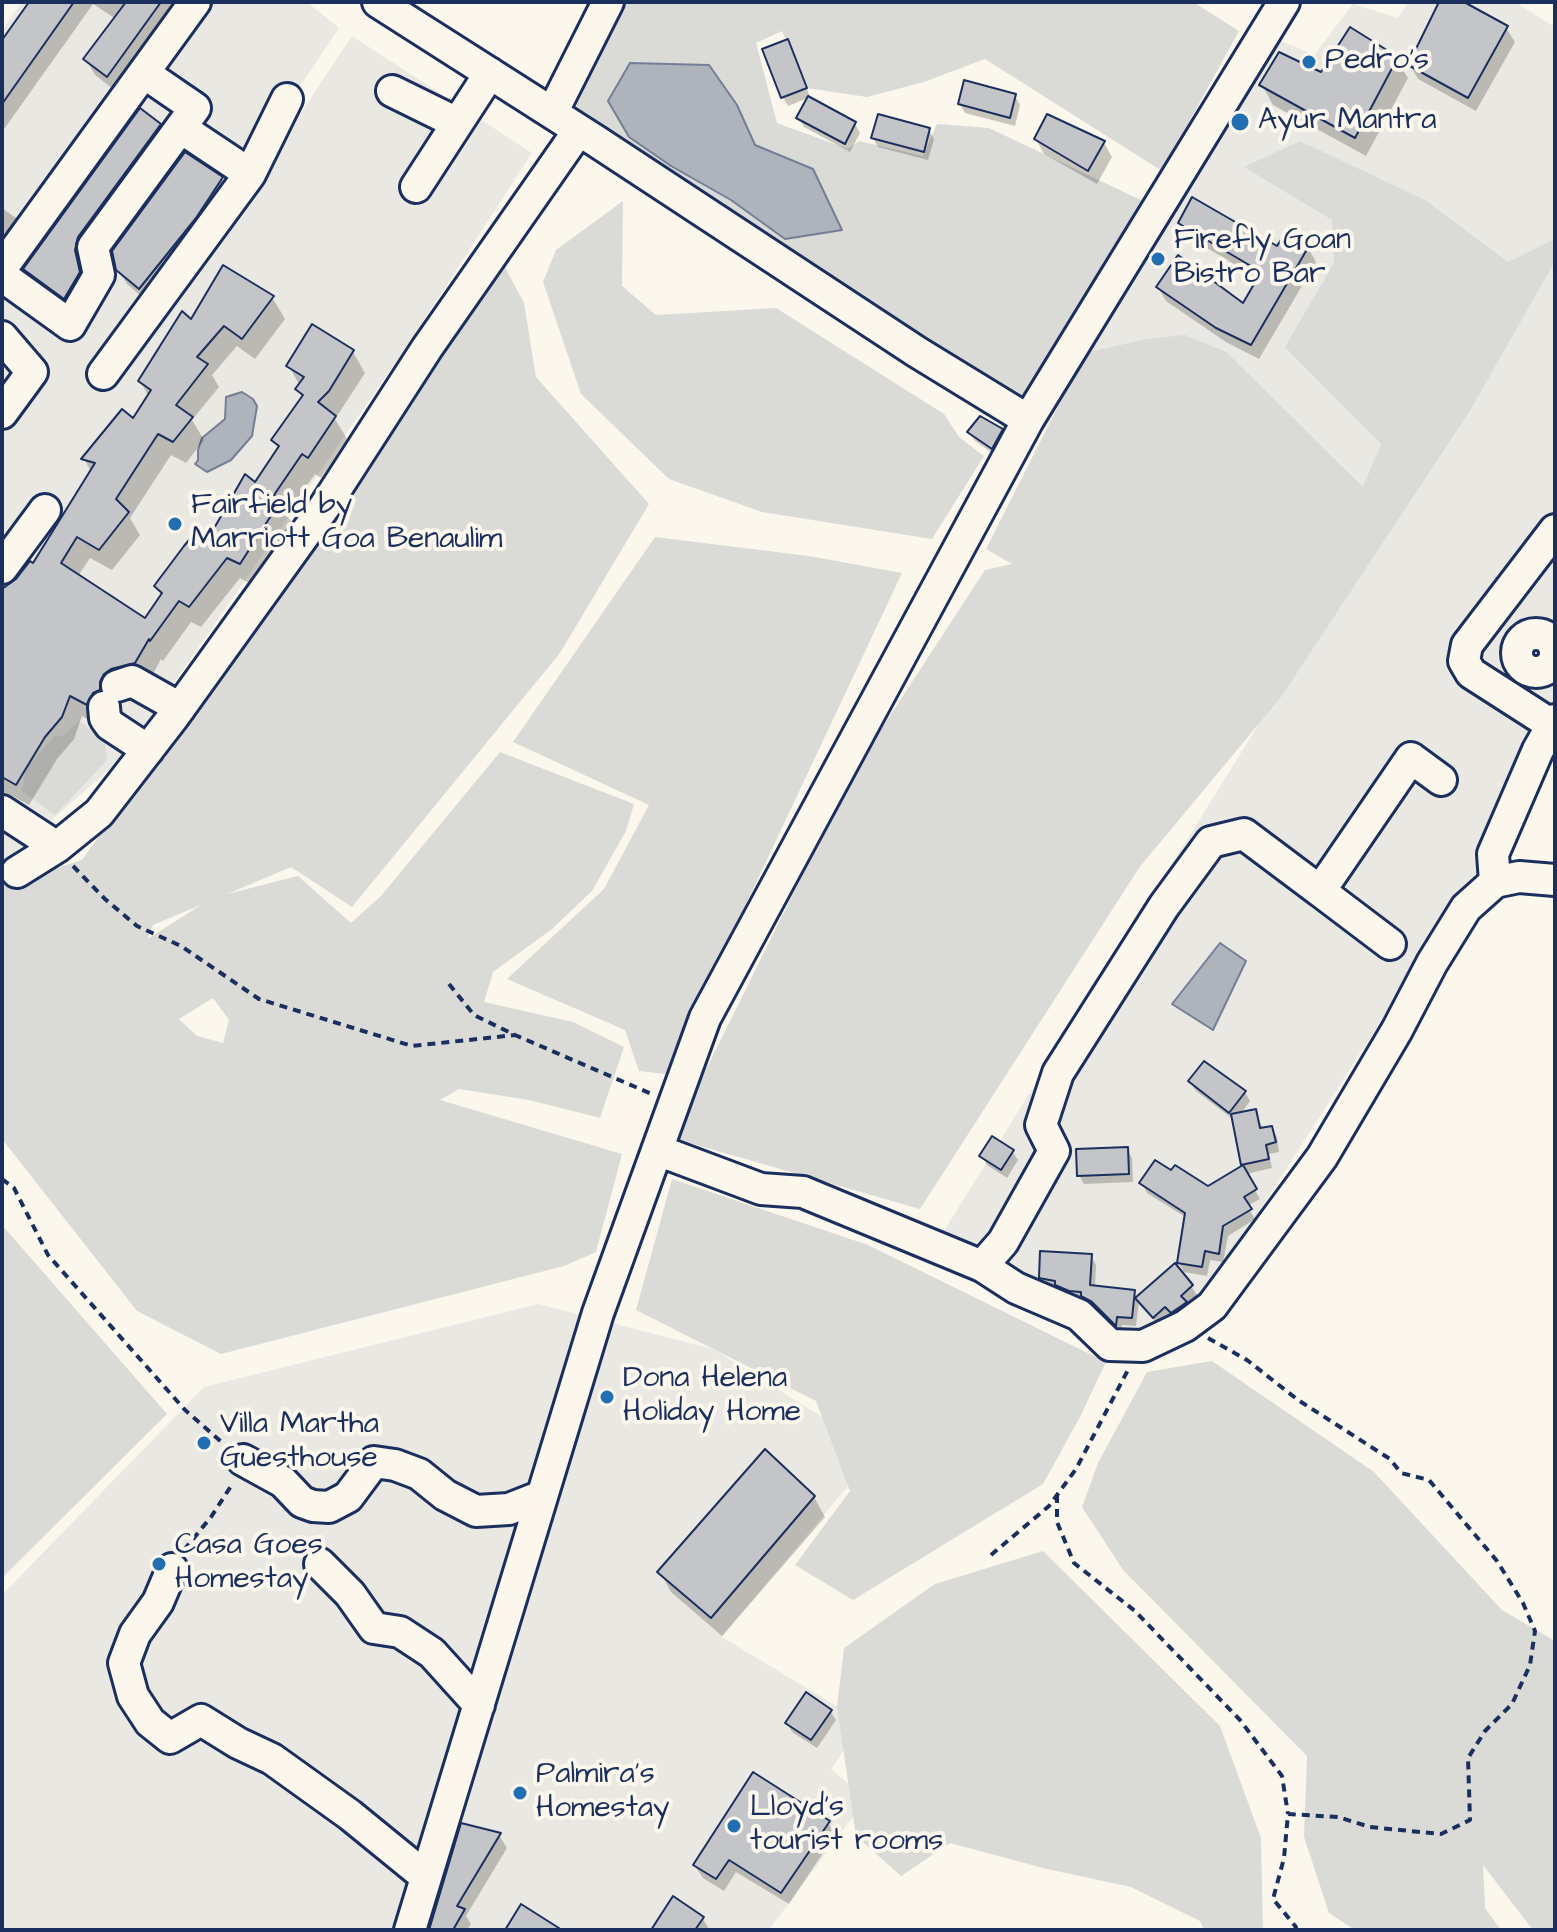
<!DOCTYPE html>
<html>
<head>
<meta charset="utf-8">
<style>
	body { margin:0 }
	#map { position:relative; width:1557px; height:1932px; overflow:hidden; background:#fbf7ec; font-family:"Architects Daughter",sans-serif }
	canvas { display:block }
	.frame { position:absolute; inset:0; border:4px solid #1b2f5e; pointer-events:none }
</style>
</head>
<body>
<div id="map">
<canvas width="1557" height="1932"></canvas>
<div class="frame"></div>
</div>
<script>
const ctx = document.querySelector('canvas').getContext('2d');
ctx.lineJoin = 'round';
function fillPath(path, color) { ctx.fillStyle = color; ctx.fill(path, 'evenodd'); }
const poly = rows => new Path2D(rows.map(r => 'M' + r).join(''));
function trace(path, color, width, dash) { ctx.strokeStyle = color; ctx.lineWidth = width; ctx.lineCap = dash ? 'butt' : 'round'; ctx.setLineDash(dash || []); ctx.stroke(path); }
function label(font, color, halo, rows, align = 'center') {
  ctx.font = font + ' "Architects Daughter",sans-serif'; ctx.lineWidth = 8; ctx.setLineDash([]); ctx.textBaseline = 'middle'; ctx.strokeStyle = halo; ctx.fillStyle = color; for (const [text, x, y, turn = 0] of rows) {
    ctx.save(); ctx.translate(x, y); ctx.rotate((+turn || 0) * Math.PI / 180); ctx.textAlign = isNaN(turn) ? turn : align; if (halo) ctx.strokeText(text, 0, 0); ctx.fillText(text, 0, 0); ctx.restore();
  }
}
const built = poly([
	[22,2,307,2,339,28,208,224,221,234,352,36,532,153,409,343,122,758,2,864,2,30],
	[1408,2,1515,2,1555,27,1555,748,1493,854,1456,903,1225,1265,1190,1313,1135,1335,942,1234,1387,518,1085,355,1274,38,1314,55,1353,4,1398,18],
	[538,1304,713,1349,877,1451,722,1637,863,1722,831,1769,866,1799,769,1930,2,1930,2,1595,204,1387]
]);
const green = poly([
	[622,2,1193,2,1239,31,1162,171,985,59,924,82,867,97,807,88,782,31,756,43,777,123,848,149,859,141,923,156,937,124,989,128,1145,202,1025,406,574,113,601,40],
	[1300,141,1425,200,1508,262,1555,239,1555,261,1471,409,1281,697,1139,868,920,1209,672,1138,854,771,985,570,1012,564,986,549,1085,353,1147,339,1185,335,1226,352,1363,487,1381,444,1285,347,1334,263,1332,220,1244,167],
	[623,201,622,286,656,315,776,308,944,414,959,437,984,456,932,539,762,512,669,479,581,394,543,282,556,250],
	[505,267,524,303,536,377,649,504,560,653,352,907,291,867,227,894,298,876,351,923,381,896,500,752,634,804,626,831,592,891,552,929,493,972,484,1002,573,1022,624,1047,600,1118,529,1100,459,1089,440,1100,622,1154,596,1252,564,1266,221,1354,137,1311,2,1139,2,886,82,860],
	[201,905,149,938,148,937,153,925],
	[213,998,229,1020,223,1043,197,1036,179,1019],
	[655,537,809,556,902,573,666,1074,639,1071,625,1030,507,979,604,889,649,805,513,742],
	[79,721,105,741,107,760,55,815,22,791,26,768,55,736,63,736],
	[672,1179,868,1245,1106,1362,1080,1417,1043,1484,853,1600,795,1565,850,1491,816,1401,636,1310],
	[2,1225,167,1414,2,1578],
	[1212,1361,1374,1472,1502,1610,1555,1641,1555,1930,1533,1930,1483,1865,1485,1908,1501,1930,1355,1930,1329,1913,1304,1837,1307,1756,1123,1570,1082,1507,1098,1463,1147,1372],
	[1043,1551,1220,1726,1261,1838,1263,1930,1204,1930,1200,1921,1131,1887,1047,1869,950,1843,901,1876,856,1836,837,1707,844,1648,935,1584]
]);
const water = poly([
	[630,63,709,65,737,105,755,145,813,169,842,230,785,239,731,200,671,166,629,137,608,101,630,63],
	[242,392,253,399,257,406,252,436,231,460,207,472,195,464,198,460,198,450,202,438,225,419,226,397,242,392],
	[1220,943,1246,961,1213,1030,1172,1004,1220,943]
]);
const shadow = poly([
	[31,2,181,2,117,92,95,75,86,59,116,19,93,4,2,132,2,43],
	[1441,2,1460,2,1506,28,1515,42,1476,111,1418,79,1410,65],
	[792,50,810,97,788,106,783,97],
	[1396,59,1408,78,1366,156,1273,105,1262,85],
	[1015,96,1020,105,1015,126,965,113,960,104],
	[799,118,855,124,860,133,850,152,804,127],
	[159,126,170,145,85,271,76,317,37,289,26,269],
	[929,130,934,139,928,160,878,147,873,138],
	[1036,139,1104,143,1112,157,1097,184,1044,154],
	[221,179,229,193,148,302,127,284,118,269],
	[2,208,16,218,25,234,2,261],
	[1180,223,1277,249,1308,248,1316,262,1259,359,1226,342,1166,301,1158,287,1243,306,1259,279,1189,237],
	[272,297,285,319,255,359,237,346,212,375,219,387,192,420,204,440,186,463,171,455,130,518,140,535,112,570,90,558,78,576,145,621,162,596,156,586,209,541,256,485,279,449,274,440,303,399,298,389,300,386,289,366,353,352,365,373,335,419,347,439,321,478,315,474,287,515,292,523,252,585,240,578,201,627,191,622,163,661,161,659,147,685,116,695,99,726,82,716,74,739,57,759,29,805,9,794,5,801,2,799,2,592,33,566,92,473,84,459,134,421,149,397,140,381,191,322],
	[1001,430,1007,439,997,456,975,441,969,432],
	[1190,1082,1245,1092,1250,1101,1240,1115,1255,1111,1263,1129,1271,1128,1277,1137,1279,1152,1269,1154,1272,1168,1246,1174,1260,1199,1247,1206,1255,1219,1228,1236,1223,1262,1210,1260,1207,1276,1184,1272,1179,1263,1187,1218,1147,1193,1142,1183,1208,1189,1244,1167,1234,1120,1196,1091],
	[1127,1149,1132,1158,1133,1182,1084,1184,1079,1175],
	[1012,1151,1018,1160,1007,1178,987,1165,981,1156],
	[1091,1256,1096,1265,1095,1287,1134,1292,1137,1298,1191,1286,1197,1295,1186,1305,1190,1312,1177,1321,1171,1315,1159,1326,1139,1301,1136,1326,1122,1325,1121,1332,1086,1300,1076,1300,1062,1294,1059,1289,1046,1287,1041,1278],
	[814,1497,825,1517,722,1636,671,1592,660,1572],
	[830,1711,836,1720,817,1748,792,1732,787,1723],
	[828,1822,835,1835,789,1904,736,1872,724,1891,703,1878,695,1866],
	[499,1835,507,1848,466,1916,471,1924,467,1930,431,1930],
	[702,1918,708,1927,706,1930,658,1930]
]);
const building = poly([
	[29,2,74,2,2,104,2,40,29,2],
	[126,2,161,2,107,77,83,59,126,2],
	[1439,2,1464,2,1508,26,1468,98,1408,65,1439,2],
	[1350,27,1398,57,1355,138,1259,85,1279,52,1321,72,1350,27],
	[788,39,807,88,781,98,762,49,788,39],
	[964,80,1016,94,1010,118,958,104,964,80],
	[808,96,856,122,845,144,796,118,808,96],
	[140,108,161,124,78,237,75,250,80,272,64,299,23,269,140,108],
	[878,114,930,128,924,152,871,138,878,114],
	[1047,114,1105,141,1088,171,1034,139,1047,114],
	[185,152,223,177,196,218,139,289,116,270,112,251,185,152],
	[1192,197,1277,246,1285,233,1309,246,1251,345,1216,328,1156,287,1178,255,1243,303,1261,272,1178,223,1192,197],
	[223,265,274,296,242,339,224,326,197,357,208,364,176,405,193,417,173,442,158,434,116,499,129,512,99,550,77,537,61,563,145,618,162,593,154,586,184,546,194,534,208,539,245,474,255,482,279,446,271,440,303,395,295,389,304,377,286,366,312,324,354,350,329,391,318,402,336,416,308,458,302,454,274,495,281,500,240,564,227,558,189,607,179,601,150,641,149,639,135,663,111,669,104,674,100,682,100,690,93,693,87,705,70,696,62,717,45,737,16,785,2,777,2,589,16,579,30,561,33,563,95,463,81,459,122,409,133,418,151,390,138,381,182,311,191,319,223,265],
	[980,416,1003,429,992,449,967,432,980,416],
	[1204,1061,1246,1091,1229,1113,1188,1081,1204,1061],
	[1256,1109,1260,1128,1272,1126,1276,1142,1266,1145,1269,1159,1241,1165,1231,1114,1256,1109],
	[992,1136,1014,1150,1001,1170,979,1156,992,1136],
	[1128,1147,1129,1174,1077,1176,1076,1149,1128,1147],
	[1155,1160,1171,1170,1175,1165,1208,1186,1243,1165,1257,1189,1244,1197,1252,1209,1223,1226,1219,1254,1205,1251,1202,1267,1177,1263,1185,1213,1139,1183,1155,1160],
	[1040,1251,1092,1254,1090,1285,1135,1290,1132,1318,1117,1317,1116,1326,1092,1302,1081,1296,1081,1292,1069,1291,1055,1285,1055,1281,1039,1278,1040,1251],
	[1175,1263,1193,1285,1181,1296,1187,1302,1171,1313,1165,1307,1153,1318,1135,1298,1175,1263],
	[765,1449,815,1496,711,1618,657,1572,765,1449],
	[806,1692,832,1710,811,1740,785,1723,806,1692],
	[753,1772,830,1821,781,1893,729,1860,716,1879,693,1865,753,1772],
	[461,1823,501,1833,457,1906,465,1909,453,1930,429,1930,461,1823],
	[673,1896,704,1917,695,1930,651,1930,673,1896],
	[521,1904,562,1930,505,1930,521,1904]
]);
const path = poly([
	[73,866,105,899,137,926,181,946,259,999,412,1046,515,1035],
	[449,984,474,1015,515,1035,654,1095],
	[2,1179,14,1188,48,1255,185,1410,225,1445],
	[1208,1338,1247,1360,1298,1400,1390,1459,1401,1473,1429,1480,1497,1561,1523,1603,1535,1631,1530,1665,1512,1704,1485,1731,1468,1758,1470,1820,1441,1834,1370,1827,1338,1817,1288,1814,1284,1858,1273,1899,1296,1927,1295,1930],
	[1057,1495,1057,1522,1074,1563,1135,1611,1240,1720,1282,1776,1288,1814],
	[184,1550,211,1517,233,1483],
	[991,1555,1049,1506,1076,1469,1129,1368]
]);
const minor = poly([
	[378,2,596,141,917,352,1028,420],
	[392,91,457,123],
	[552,113,608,2],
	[250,174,287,99],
	[416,187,490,73],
	[2,268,195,2],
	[2,276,70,325,99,275,93,247,195,108,144,73],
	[2,337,32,372,2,413],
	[103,374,250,174,181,128],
	[2,568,45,510],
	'1517 653a19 19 0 1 1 38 0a19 19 0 1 1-38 0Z',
	[117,686,132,681,180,708],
	[104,707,105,718,110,725,148,750],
	[1552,725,1471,673,1464,661,1467,645,1555,530],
	[2,811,57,847],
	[17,872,57,847,99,813,174,716,325,506,427,348,579,130],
	[1495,882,1493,854,1538,750,1555,720],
	[1320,891,1390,944],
	[657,1150,761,1189,803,1192,982,1266,1016,1288,1079,1315,1110,1345,1143,1346,1185,1326,1212,1306,1322,1157,1397,1030,1432,963,1466,908,1495,882,1519,877,1555,880],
	[982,1266,1003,1242,1054,1151,1041,1125,1058,1073,1164,906,1211,842,1244,834,1320,891,1411,758,1441,780],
	[243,1460,283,1482,302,1502,313,1506,329,1507,348,1497,374,1462,395,1465,419,1474,445,1495,476,1511,509,1509,542,1496],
	[320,1564,350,1594,374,1628,400,1632,432,1653,479,1705],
	[172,1569,158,1602,135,1634,124,1663,133,1696,150,1722,170,1738,201,1720,238,1743,272,1759,350,1815,426,1877],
	[410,1930,598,1313,705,1018,1028,420,1284,2]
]);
const markers = [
	[1309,62,8,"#1f6fb2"],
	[1240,122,10,"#1f6fb2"],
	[1158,259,8,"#1f6fb2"],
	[175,524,8,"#1f6fb2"],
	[607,1397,8,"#1f6fb2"],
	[204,1443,8,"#1f6fb2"],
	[159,1564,8,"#1f6fb2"],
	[520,1793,8,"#1f6fb2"],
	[734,1826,8,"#1f6fb2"]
];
const poiNames = [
	["Pedro's",1325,62],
	["Ayur Mantra",1258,122],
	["Firefly Goan",1174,242],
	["Bistro Bar",1174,276],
	["Fairfield by",191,507],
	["Marriott Goa Benaulim",191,541],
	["Dona Helena",623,1380],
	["Holiday Home",623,1414],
	["Villa Martha",220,1426],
	["Guesthouse",220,1460],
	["Casa Goes",175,1547],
	["Homestay",175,1581],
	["Palmira's",536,1776],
	["Homestay",536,1810],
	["Lloyd's",750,1809],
	["tourist rooms",750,1843]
];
fillPath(built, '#eae8e2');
fillPath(green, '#dadad7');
fillPath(water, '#afb3bb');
trace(water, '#747e96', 2);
fillPath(shadow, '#0003');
fillPath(building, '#c3c5c9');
trace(building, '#1b2f5e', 2);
trace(minor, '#1b2f5e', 36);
trace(path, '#1b2f5e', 4, [8, 6]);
trace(minor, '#fbf7ec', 30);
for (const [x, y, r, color] of markers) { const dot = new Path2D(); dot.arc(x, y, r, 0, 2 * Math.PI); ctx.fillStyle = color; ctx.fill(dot); trace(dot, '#fbf7ec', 3); }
label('30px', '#1b2f5e', '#fbf7ec', poiNames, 'left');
</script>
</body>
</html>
